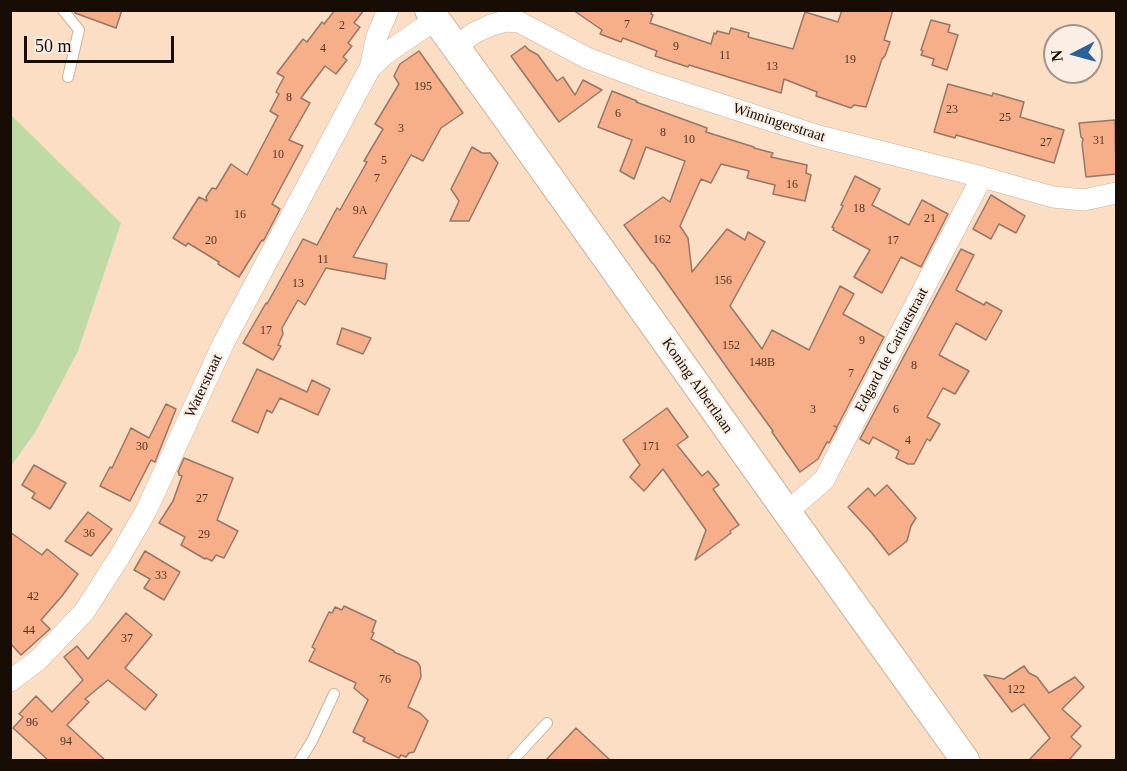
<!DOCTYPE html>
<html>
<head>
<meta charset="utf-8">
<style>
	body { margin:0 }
	#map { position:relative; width:1127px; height:771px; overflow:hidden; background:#fcdec5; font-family:Georgia,serif }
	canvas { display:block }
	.frame { position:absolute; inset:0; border:12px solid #170d05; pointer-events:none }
	.north { position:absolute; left:1043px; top:24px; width:60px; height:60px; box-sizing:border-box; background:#fbefe5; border:2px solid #a0958b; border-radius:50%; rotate:264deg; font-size:16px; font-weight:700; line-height:24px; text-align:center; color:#170d05 }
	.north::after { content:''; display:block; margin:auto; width:21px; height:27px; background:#276299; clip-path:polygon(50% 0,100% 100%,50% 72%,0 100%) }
	.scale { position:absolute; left:24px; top:36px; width:150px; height:27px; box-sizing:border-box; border:3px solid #170d05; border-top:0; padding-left:8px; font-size:18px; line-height:21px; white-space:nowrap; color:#170d05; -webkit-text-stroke:4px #fbefe5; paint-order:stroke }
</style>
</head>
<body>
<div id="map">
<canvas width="1127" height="771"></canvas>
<div class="frame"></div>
<div class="north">N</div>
<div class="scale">50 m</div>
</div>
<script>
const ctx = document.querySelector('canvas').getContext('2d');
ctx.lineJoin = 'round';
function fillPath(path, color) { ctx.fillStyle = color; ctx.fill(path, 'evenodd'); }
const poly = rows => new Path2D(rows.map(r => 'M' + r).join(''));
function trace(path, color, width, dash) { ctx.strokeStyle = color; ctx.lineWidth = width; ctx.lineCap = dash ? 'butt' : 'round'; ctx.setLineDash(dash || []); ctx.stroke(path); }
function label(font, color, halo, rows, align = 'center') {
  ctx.font = font + ' Georgia,serif'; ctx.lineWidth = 4.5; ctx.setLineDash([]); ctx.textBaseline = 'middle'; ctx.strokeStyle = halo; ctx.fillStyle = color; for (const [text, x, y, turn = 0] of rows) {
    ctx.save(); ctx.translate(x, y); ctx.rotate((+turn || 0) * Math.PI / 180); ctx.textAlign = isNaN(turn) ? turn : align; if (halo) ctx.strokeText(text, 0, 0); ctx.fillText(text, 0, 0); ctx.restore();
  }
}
const green = poly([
	[11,115,121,223,78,351,36,431,11,466]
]);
const building = poly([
	[74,10,122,10,116,28,75,13,74,10],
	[335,10,364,10,354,23,360,27,348,43,352,46,343,57,347,60,336,74,325,66,301,98,310,103,289,140,303,146,272,204,280,209,265,238,263,241,262,240,239,277,218,264,219,262,188,243,186,246,173,238,199,197,207,201,206,197,212,188,216,189,231,164,247,175,278,116,270,111,279,94,276,92,284,77,277,73,303,39,307,42,322,22,324,24,335,10],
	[573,10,652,10,651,14,653,15,650,23,711,44,714,33,716,34,717,31,729,34,731,28,749,33,748,37,793,49,805,12,838,22,842,10,893,10,884,40,890,42,885,56,882,59,866,107,854,105,851,108,816,96,817,92,784,79,781,93,689,65,688,67,655,56,657,51,623,38,621,42,600,34,602,30,573,10],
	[931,20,950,25,948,32,958,35,947,70,932,65,934,59,921,55,923,51,921,50,931,20],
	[525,46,529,50,538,55,557,81,563,77,575,95,583,80,602,90,559,122,511,56,525,46],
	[419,51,463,113,441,128,423,161,411,155,353,257,387,264,385,279,326,268,305,305,298,300,282,328,283,334,278,345,281,346,273,360,243,343,266,303,267,304,303,239,317,245,337,208,340,210,367,162,364,161,383,129,375,124,399,84,394,76,400,64,419,51],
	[948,84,992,96,993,93,1024,102,1020,117,1064,130,1054,163,956,135,955,138,934,132,948,84],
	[612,91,637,101,636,102,707,128,706,132,754,147,754,148,773,153,771,157,807,165,806,173,811,175,805,201,773,194,775,185,747,178,749,171,721,164,711,183,701,179,680,226,688,238,692,272,727,229,745,240,748,232,765,242,730,306,762,349,772,330,809,350,840,286,854,294,843,314,884,337,837,427,834,426,837,428,829,443,827,442,818,459,800,472,772,432,773,431,735,379,653,263,652,263,624,225,663,197,670,202,685,161,646,147,634,179,620,171,632,140,598,127,612,91],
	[1115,120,1116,174,1086,177,1082,144,1083,139,1081,137,1079,123,1115,120],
	[472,147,482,153,490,153,498,163,469,221,450,221,459,201,451,189,472,147],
	[855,176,880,189,872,205,909,225,922,200,948,214,921,267,901,257,882,293,854,277,870,250,833,230,834,228,832,227,843,206,841,205,855,176],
	[991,195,1025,216,1016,233,999,224,991,239,973,229,991,195],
	[961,249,974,255,956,290,984,305,986,302,1002,311,986,340,956,323,939,355,969,371,955,394,943,388,927,417,940,424,930,441,927,439,914,464,908,464,896,458,899,451,873,437,869,444,860,439,961,249],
	[342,328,371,338,363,354,337,344,342,328],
	[257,369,307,392,312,380,330,389,318,415,280,398,272,413,267,410,258,433,232,421,257,369],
	[166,404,176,409,155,462,151,460,130,501,100,486,110,467,112,468,131,428,149,438,166,404],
	[667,408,688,437,677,445,702,476,708,471,719,485,713,489,739,525,730,531,731,533,695,560,706,530,663,469,644,491,630,477,640,465,623,440,667,408],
	[184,458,233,478,217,520,238,531,224,558,216,555,212,561,206,558,205,559,181,545,185,537,159,523,173,501,182,476,179,475,179,473,178,472,184,458],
	[34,465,66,483,50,509,32,498,35,493,22,485,34,465],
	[887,485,916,518,911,526,907,541,889,555,871,532,848,507,868,488,875,496,887,485],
	[88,512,112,529,91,556,65,541,88,512],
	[10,532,42,555,47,549,78,574,62,596,41,620,50,629,21,655,10,643,10,532],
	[145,551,180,572,164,600,144,588,150,579,134,570,145,551],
	[344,606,376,621,372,632,374,633,371,639,394,651,394,652,417,662,420,666,421,677,408,707,420,713,428,721,414,752,409,753,406,757,401,755,399,758,363,741,365,738,353,732,368,700,354,688,356,683,309,661,315,649,312,647,329,612,332,613,335,607,342,610,344,606],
	[126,613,152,635,125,668,157,695,145,710,108,680,85,699,89,702,67,725,105,760,48,760,13,728,23,717,19,714,36,696,52,712,83,680,64,657,77,646,88,659,126,613],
	[1024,666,1029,673,1037,677,1049,693,1075,677,1084,687,1062,709,1081,726,1071,737,1081,746,1069,760,1029,760,1050,738,1024,704,1012,712,984,675,1004,679,1024,666],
	[576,728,610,760,546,760,576,728]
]);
const lane = poly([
	[63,10,79,30,68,77],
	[300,760,312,741,334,694],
	[513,760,547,723]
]);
const street = poly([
	[456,46,474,33,491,25,506,21,519,22,587,58,654,83,819,136,982,177,1053,197,1084,200,1116,193],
	[370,68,385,54,417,32,436,20],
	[787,512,824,480,982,177],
	[10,681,38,660,84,612,120,556,146,511,224,342,370,68,377,36,388,10]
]);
const secondary = poly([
	[429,10,502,111,787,512,965,760]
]);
const numberNames = [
	["7",627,25],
	["2",342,26],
	["9",676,47],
	["4",323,49],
	["11",725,56],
	["19",850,60],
	["13",772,67],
	["195",423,87],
	["8",289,98],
	["23",952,110],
	["6",618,114],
	["25",1005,118],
	["3",401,129],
	["8",663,133],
	["10",689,140],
	["31",1099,141],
	["27",1046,143],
	["10",278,155],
	["5",384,161],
	["7",377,179],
	["16",792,185],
	["18",859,209],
	["9A",360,211],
	["16",240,215],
	["21",930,219],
	["162",662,240],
	["20",211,241],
	["17",893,241],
	["11",323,260],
	["156",723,281],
	["13",298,284],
	["17",266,331],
	["9",862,341],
	["152",731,346],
	["148B",762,363],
	["8",914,366],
	["7",851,374],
	["3",813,410],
	["6",896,410],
	["4",908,441],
	["30",142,447],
	["171",651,447],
	["27",202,499],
	["36",89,534],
	["29",204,535],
	["33",161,576],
	["42",33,597],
	["44",29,631],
	["37",127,639],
	["76",385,680],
	["122",1016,690],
	["96",32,723],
	["94",66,742]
];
const streetNames = [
	["Winningerstraat",779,123,18],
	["Edgard de Caritatstraat",892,350,-62],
	["Waterstraat",204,386,-65],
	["Koning Albertlaan",697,386,55]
];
fillPath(green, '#bfdaa5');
fillPath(building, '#f7af89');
trace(building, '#967666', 1.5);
trace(lane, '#cbaf97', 12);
trace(street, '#cbaf97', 22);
trace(secondary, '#cbaf97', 30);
trace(lane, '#fff', 10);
trace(street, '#fff', 21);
trace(secondary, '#fff', 28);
label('12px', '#4f3626', null, numberNames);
label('15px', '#170d05', '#fbefe5', streetNames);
</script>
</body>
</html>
